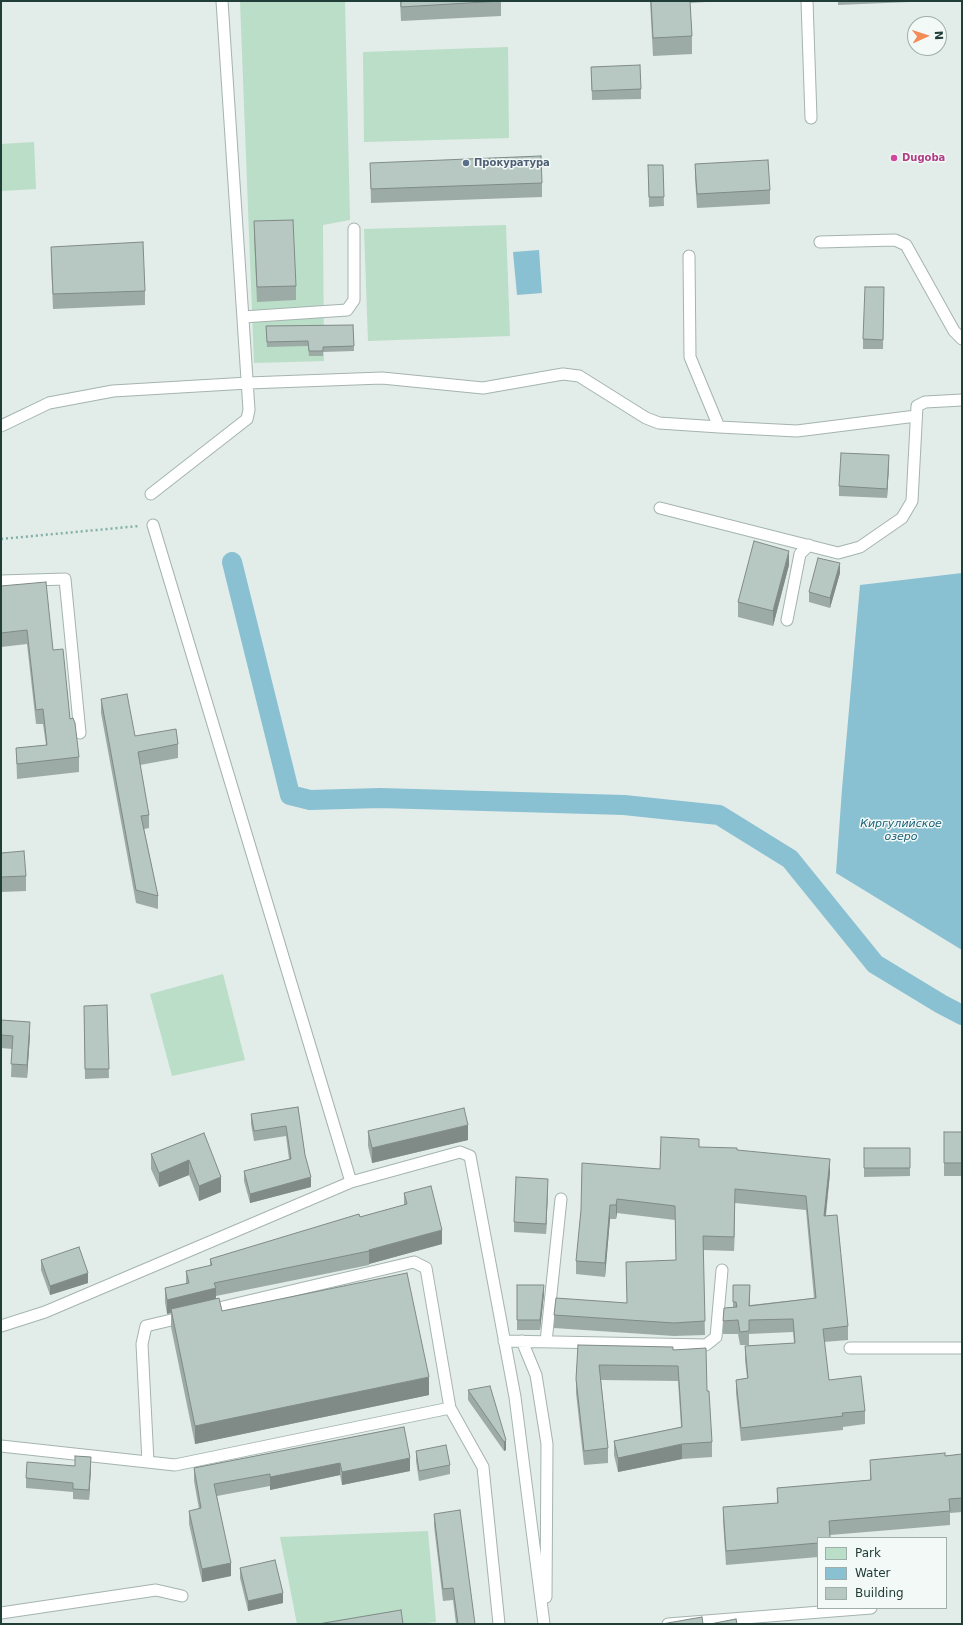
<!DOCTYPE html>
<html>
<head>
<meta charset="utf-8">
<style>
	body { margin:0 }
	#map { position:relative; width:963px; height:1625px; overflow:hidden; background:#e2ece8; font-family:"DejaVu Sans",sans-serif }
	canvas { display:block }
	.frame { position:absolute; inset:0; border:2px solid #213d38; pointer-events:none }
	.legend { position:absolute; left:817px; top:1537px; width:130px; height:72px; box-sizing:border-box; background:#f2f9f6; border:1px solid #9eaeaa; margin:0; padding:5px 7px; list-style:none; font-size:12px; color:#213d38 }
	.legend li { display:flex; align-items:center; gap:8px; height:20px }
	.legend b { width:20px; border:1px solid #9eaeaa }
	.north { position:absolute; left:907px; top:16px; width:40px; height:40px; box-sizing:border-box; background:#f2f9f6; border:1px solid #9eaeaa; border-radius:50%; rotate:87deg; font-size:11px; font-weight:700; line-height:16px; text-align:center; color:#213d38 }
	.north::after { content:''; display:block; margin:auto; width:14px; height:18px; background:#f48c58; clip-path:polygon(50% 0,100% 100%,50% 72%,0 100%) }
</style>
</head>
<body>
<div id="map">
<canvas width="963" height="1625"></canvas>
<div class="frame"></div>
<ul class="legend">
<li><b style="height:11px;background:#badec7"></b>Park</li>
<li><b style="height:11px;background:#89c0d2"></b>Water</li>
<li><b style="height:11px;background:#b7c7c2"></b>Building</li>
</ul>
<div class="north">N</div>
</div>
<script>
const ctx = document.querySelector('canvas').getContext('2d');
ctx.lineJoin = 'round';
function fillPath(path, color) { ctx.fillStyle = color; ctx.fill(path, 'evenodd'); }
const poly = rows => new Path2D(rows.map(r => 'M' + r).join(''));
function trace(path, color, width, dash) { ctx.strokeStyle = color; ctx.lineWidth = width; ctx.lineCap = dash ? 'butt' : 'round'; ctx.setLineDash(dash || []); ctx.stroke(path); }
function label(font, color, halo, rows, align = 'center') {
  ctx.font = font + ' "DejaVu Sans",sans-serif'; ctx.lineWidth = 3; ctx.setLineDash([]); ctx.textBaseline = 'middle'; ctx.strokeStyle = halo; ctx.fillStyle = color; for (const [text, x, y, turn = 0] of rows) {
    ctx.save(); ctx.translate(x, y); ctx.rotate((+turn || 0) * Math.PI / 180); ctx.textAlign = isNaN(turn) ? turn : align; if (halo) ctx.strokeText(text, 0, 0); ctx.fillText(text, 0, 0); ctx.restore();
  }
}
const green = poly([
	[240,1,345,1,350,220,323,225,324,361,254,363],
	[508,47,509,138,364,142,363,52],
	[34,142,36,189,1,191,1,144],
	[506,225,510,336,368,341,364,229],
	[223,974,245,1060,172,1076,150,994],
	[428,1531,436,1622,417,1624,297,1624,280,1537]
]);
const water = poly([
	[539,250,542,293,517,295,513,252],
	[962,573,962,950,836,873,842,789,860,585]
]);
const canal = poly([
	[232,562,290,795,310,800,380,798,624,805,719,815,790,859,875,964,941,1004,962,1015]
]);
const path = poly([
	[1,539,139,526]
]);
const lane = poly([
	[807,1,811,118],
	[820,242,895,240,906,245,954,331,962,339],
	[689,256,690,357,719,427,797,431,916,416],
	[243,317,347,310,354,300,354,229],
	[1,426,49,403,113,391,248,383,382,378,483,388,563,374,579,376,646,418,659,423,719,427],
	[151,494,247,419,249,410,222,1],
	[660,508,838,553,860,547,902,518,912,501,917,406,925,402,962,400],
	[153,525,351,1182,460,1152,470,1156,515,1397,544,1624],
	[1,581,65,579,80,733],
	[787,620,800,554,809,545],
	[206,1311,414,1262,426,1268,450,1408,483,1467,499,1624],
	[1,1326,45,1312,351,1182],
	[504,1341,706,1345,716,1337,722,1270],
	[522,1341,536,1375,547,1444,546,1597],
	[546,1342,561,1199],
	[850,1348,962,1348],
	[1,1446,175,1465,450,1408],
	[148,1462,142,1344,146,1326,184,1317],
	[1,1613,156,1590,182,1596],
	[668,1624,871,1608]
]);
const wall = poly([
	[400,1,501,1,501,16,401,21],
	[650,1,722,1,690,3,692,36,692,54,653,56],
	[838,1,933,1,838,5],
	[591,67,641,89,641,99,592,100],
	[370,163,542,183,542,197,371,203],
	[695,164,770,190,770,204,697,208,695,178],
	[648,165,663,165,664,206,649,207],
	[254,221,296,286,296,300,257,302,254,236],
	[51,247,145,291,145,305,53,309,51,261],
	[884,287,883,349,863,349,863,339],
	[353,325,354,351,323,352,323,356,309,356,308,346,267,347,266,326],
	[889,465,887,498,839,496,839,486],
	[789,565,773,626,738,617,738,602],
	[840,573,830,608,809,602,809,592],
	[1,586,53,650,79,757,79,772,17,779,16,748,46,745,43,724,36,724,27,644,1,647],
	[101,699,135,736,178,744,178,758,140,765,149,815,149,828,144,829,158,896,158,909,136,903,101,713],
	[1,853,26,876,26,891,1,892],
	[107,1005,109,1078,85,1079,84,1016],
	[1,1020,30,1035,27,1078,11,1077,12,1049,1,1048],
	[298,1107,305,1155,311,1187,250,1203,244,1181,244,1171,289,1159,286,1136,254,1141,251,1124,251,1114],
	[368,1131,468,1140,372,1163,368,1146],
	[944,1132,962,1132,962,1176,944,1176],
	[204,1133,221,1192,199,1201,189,1175,159,1187,151,1169,151,1154],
	[699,1147,737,1150,830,1173,826,1216,848,1326,848,1340,824,1342,829,1380,865,1411,865,1424,843,1427,843,1430,741,1441,736,1393,736,1380,747,1378,745,1360,745,1346,794,1343,793,1332,749,1334,749,1345,740,1345,738,1334,723,1334,723,1321,733,1307,733,1302,750,1285,750,1305,814,1298,806,1210,735,1203,734,1251,703,1250,705,1335,674,1336,554,1328,554,1315,627,1303,626,1262,676,1260,675,1220,617,1213,616,1219,610,1219,605,1277,576,1274,576,1261,581,1210,660,1169],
	[864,1148,910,1148,910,1176,864,1177],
	[548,1189,546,1234,514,1232,514,1222],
	[404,1193,442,1244,369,1264,369,1265,216,1296,216,1298,222,1311,429,1395,195,1444,171,1327,171,1313,167,1314,165,1302,165,1288,186,1284,186,1271,210,1266,210,1259,404,1205],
	[41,1260,88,1283,50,1295,41,1270],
	[517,1285,544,1294,540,1330,517,1330],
	[578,1345,673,1350,707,1391,712,1442,712,1457,682,1459,618,1472,614,1455,614,1441,681,1427,678,1381,601,1380,608,1448,608,1463,584,1465,576,1393,576,1379],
	[468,1390,506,1440,506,1450,504,1451,468,1400],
	[404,1427,410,1471,342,1485,340,1475,270,1490,270,1486,217,1496,231,1576,202,1582,189,1524,189,1511,199,1509,194,1481,194,1468],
	[416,1451,450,1465,450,1474,419,1481,416,1461],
	[962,1454,962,1512,950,1513,950,1525,830,1535,818,1538,818,1557,726,1565,723,1521,723,1507,777,1503,777,1488,870,1480,870,1460,945,1456],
	[91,1467,89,1500,73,1499,73,1492,26,1488,26,1478],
	[434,1514,475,1624,456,1624,453,1600,443,1601,434,1526],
	[240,1568,283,1603,248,1611,240,1578]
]);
const shadedWall = poly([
	[889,455,889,465,887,498,887,489],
	[789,551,789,565,773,626,773,611],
	[840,563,840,573,830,608,830,598],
	[30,1022,30,1035,27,1078,27,1065],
	[468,1125,468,1140,372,1163,372,1148],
	[830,1159,830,1173,824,1230,824,1216],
	[189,1160,189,1175,159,1187,159,1173],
	[221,1177,221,1192,199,1201,199,1186],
	[311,1177,311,1187,250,1203,250,1194],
	[548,1179,548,1189,546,1234,546,1224],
	[735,1189,735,1203,734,1251,734,1237],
	[617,1199,617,1213,616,1219,616,1205],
	[610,1205,610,1219,605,1277,605,1263],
	[442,1230,442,1244,369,1264,369,1250],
	[88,1273,88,1283,50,1295,50,1286],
	[544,1285,544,1294,540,1330,540,1320],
	[216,1288,216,1302,171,1309,171,1313,167,1314,167,1300],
	[429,1377,429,1395,195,1444,195,1426],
	[506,1440,506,1450,504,1451,504,1442],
	[682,1444,682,1459,618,1472,618,1458],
	[91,1457,91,1467,89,1500,89,1490],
	[410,1458,410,1471,342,1485,342,1472],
	[340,1463,340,1475,270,1490,270,1477],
	[231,1563,231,1576,202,1582,202,1569],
	[283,1593,283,1603,248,1611,248,1601]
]);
const building = poly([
	[401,1,501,1,401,7,401,1],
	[651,1,690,1,692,36,653,38,651,1],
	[640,65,641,89,592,91,591,67,640,65],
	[541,156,542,183,371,189,370,163,541,156],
	[768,160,770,190,697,194,695,164,768,160],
	[648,165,663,165,664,197,649,197,648,165],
	[293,220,296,286,257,287,254,221,293,220],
	[143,242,145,291,53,294,51,247,143,242],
	[865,287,884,287,883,340,863,339,865,287],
	[353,325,354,346,323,347,323,351,309,351,308,341,267,342,266,326,353,325],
	[841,453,889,455,887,489,839,486,841,453],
	[754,541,789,551,773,611,738,602,754,541],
	[818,558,840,563,830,598,809,592,818,558],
	[46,582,53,650,63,649,70,719,73,718,75,723,79,757,17,764,16,748,47,745,43,709,36,710,27,630,1,633,1,586,46,582],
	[127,694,135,736,176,729,178,744,138,752,149,815,141,816,158,896,136,890,101,699,127,694],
	[24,851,26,876,1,877,1,853,24,851],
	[107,1005,109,1069,85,1069,84,1006,107,1005],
	[1,1020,30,1022,27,1065,11,1064,13,1036,1,1035,1,1020],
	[298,1107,305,1155,311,1177,250,1194,244,1171,291,1159,286,1126,254,1131,251,1114,298,1107],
	[464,1108,468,1125,372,1148,368,1131,464,1108],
	[944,1132,962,1132,962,1163,944,1163,944,1132],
	[204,1133,221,1177,199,1186,189,1160,159,1173,151,1154,204,1133],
	[661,1137,699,1139,699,1147,737,1148,737,1150,830,1159,824,1216,837,1215,848,1326,823,1329,829,1380,861,1376,865,1411,842,1413,843,1416,741,1428,736,1380,748,1378,745,1346,795,1343,793,1319,749,1320,749,1331,740,1332,738,1320,723,1321,724,1308,737,1307,736,1302,733,1302,733,1285,750,1285,749,1306,816,1298,806,1196,735,1189,734,1237,703,1236,705,1321,674,1323,554,1315,556,1298,627,1303,626,1262,676,1260,675,1206,617,1199,616,1205,610,1205,605,1263,576,1261,581,1210,582,1163,660,1169,661,1137],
	[864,1148,910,1148,910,1168,864,1168,864,1148],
	[516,1177,548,1179,546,1224,514,1222,516,1177],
	[431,1186,442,1230,369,1250,369,1251,214,1283,216,1288,167,1300,165,1288,189,1283,186,1271,212,1265,210,1259,359,1214,360,1217,407,1204,404,1193,431,1186],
	[79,1247,88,1273,50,1286,41,1260,79,1247],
	[407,1273,429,1377,195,1426,171,1309,219,1298,222,1311,407,1273],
	[517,1285,544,1285,540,1320,517,1320,517,1285],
	[578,1345,673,1347,673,1350,706,1348,707,1391,709,1391,712,1442,682,1444,618,1458,614,1441,682,1427,678,1366,599,1365,608,1448,584,1451,576,1379,578,1345],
	[490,1386,506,1440,504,1442,468,1390,490,1386],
	[404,1427,410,1458,342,1472,340,1463,270,1477,270,1474,214,1484,231,1563,202,1569,189,1511,201,1508,194,1468,404,1427],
	[446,1445,450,1465,419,1471,416,1451,446,1445],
	[945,1453,945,1456,962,1454,962,1498,949,1499,950,1511,829,1521,830,1538,818,1538,818,1543,726,1551,723,1507,778,1503,777,1488,871,1480,870,1460,945,1453],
	[75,1456,91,1457,89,1490,73,1489,73,1483,26,1478,27,1462,75,1466,75,1456],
	[460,1510,475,1624,458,1624,453,1588,443,1589,434,1514,460,1510],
	[275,1560,283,1593,248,1601,240,1568,275,1560],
	[401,1610,403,1624,318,1624,401,1610],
	[702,1617,703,1624,662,1624,702,1617],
	[736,1619,737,1624,710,1624,736,1619]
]);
const markers = [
	[894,158,4,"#d1479c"],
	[466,163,4,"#5c6f8a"]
];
const hotelNames = [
	["Dugoba",902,158]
];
const serviceNames = [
	["Прокуратура",474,163]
];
const waterNames = [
	["Киргулийское",901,824],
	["озеро",901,837]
];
fillPath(green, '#badec7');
fillPath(water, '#89c0d2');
trace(canal, '#89c0d2', 20);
trace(lane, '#a4b4b0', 13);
trace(path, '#81b0a6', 2.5, [2, 3]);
trace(lane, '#fff', 11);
fillPath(wall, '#9daba7');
fillPath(shadedWall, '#808b88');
fillPath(building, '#b7c7c2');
trace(building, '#808b88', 1);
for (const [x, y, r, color] of markers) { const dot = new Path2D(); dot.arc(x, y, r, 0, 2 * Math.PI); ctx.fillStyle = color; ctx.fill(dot); trace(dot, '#f2f9f6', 1.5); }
label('bold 10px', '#b23c85', '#f2f9f6', hotelNames, 'left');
label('bold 10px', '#4e5e75', '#f2f9f6', serviceNames, 'left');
label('italic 11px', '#1b627a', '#f2f9f6', waterNames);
</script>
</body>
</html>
